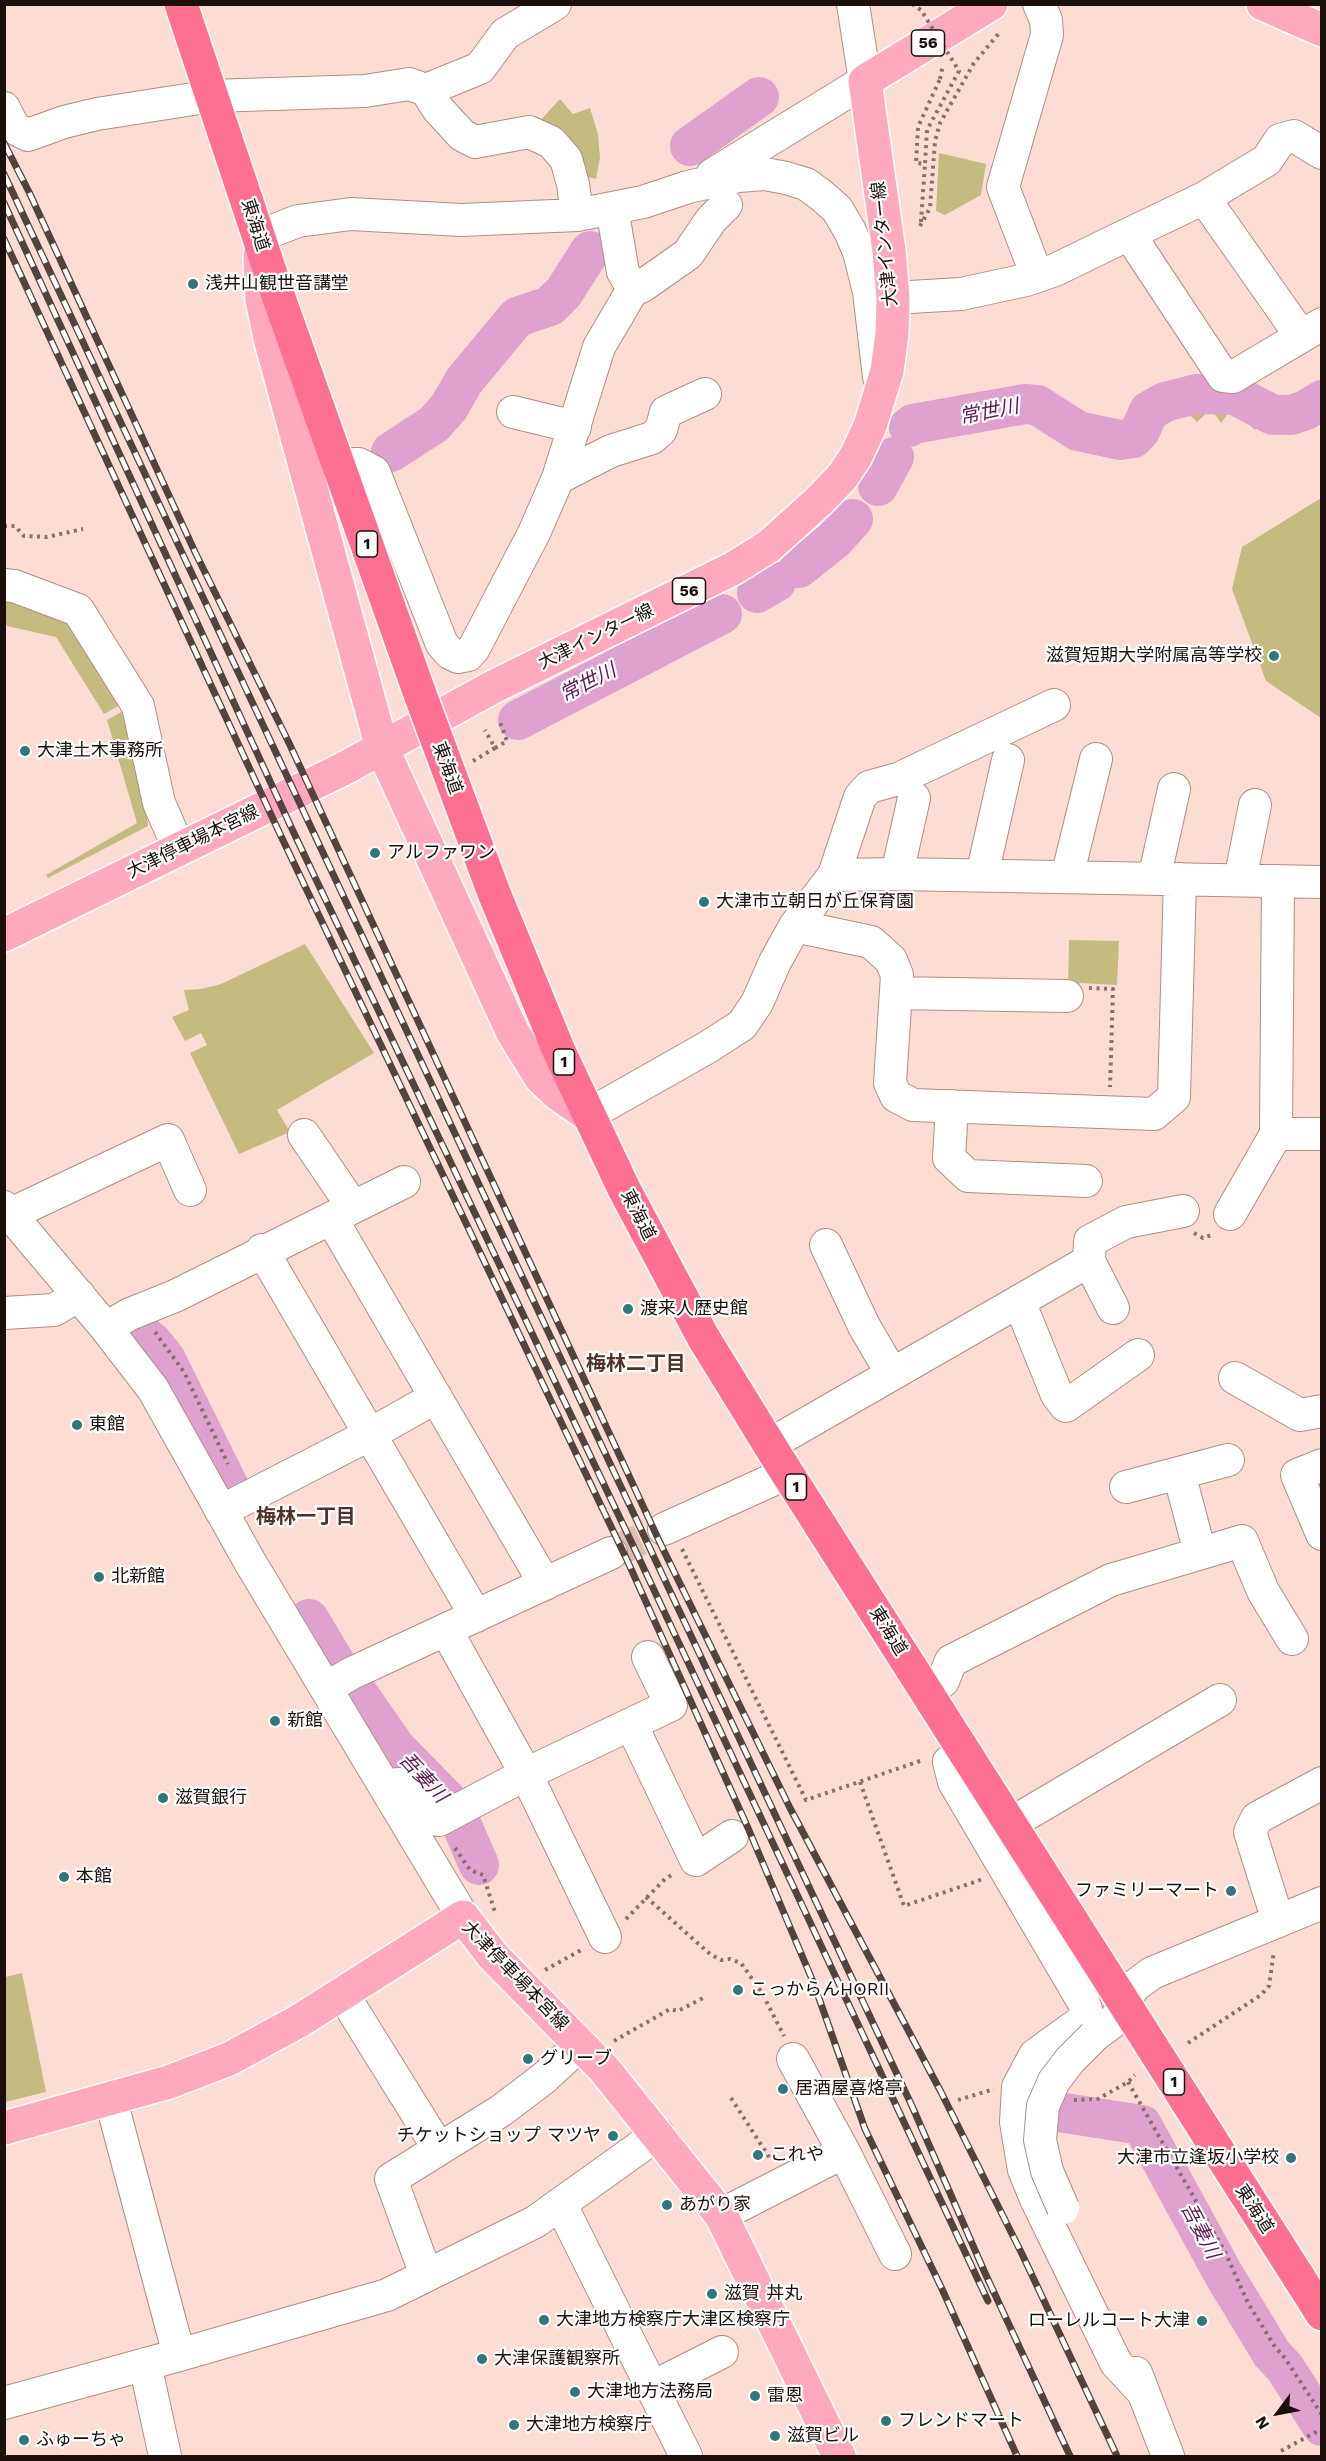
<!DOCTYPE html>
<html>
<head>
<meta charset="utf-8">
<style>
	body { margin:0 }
	#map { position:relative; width:1326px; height:2461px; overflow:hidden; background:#fdddd3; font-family:"Work Sans",sans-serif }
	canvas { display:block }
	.frame { position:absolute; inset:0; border:6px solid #1c0f0b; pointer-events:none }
	.north { position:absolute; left:1248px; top:2383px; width:60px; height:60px; -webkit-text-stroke:4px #fff; paint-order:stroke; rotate:238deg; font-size:16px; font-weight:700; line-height:24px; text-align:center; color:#1c0f0b }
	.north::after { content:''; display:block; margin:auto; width:21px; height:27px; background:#1c0f0b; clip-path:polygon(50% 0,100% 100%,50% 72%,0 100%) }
</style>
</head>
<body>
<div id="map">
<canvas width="1326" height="2461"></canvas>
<div class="frame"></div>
<div class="north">N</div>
</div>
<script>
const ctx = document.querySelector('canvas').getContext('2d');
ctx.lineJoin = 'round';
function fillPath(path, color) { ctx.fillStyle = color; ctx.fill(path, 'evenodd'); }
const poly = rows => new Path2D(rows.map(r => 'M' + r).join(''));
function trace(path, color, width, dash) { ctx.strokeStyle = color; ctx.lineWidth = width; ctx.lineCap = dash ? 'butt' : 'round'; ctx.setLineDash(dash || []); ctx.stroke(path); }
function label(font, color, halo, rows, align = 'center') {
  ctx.font = font + ' "Work Sans","Noto Sans JP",sans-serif'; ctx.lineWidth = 4.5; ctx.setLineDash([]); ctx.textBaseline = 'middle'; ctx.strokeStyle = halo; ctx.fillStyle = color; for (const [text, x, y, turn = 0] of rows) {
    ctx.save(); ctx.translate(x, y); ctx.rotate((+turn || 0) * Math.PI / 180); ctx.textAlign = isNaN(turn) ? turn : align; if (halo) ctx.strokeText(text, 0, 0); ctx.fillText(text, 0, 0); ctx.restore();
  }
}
const green = poly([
	[560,99,573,114,590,108,598,134,600,158,596,179,585,176,537,124],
	[939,153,986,164,981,195,945,215,936,211],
	[1222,396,1241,400,1267,417,1255,430,1231,409,1221,423,1211,409,1197,422,1175,401],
	[1321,498,1321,718,1266,681,1232,589,1242,547],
	[4,593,74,626,120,705,104,714,56,637,7,626,5,621],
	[123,711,145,799,148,826,48,878,46,875,137,823,107,720],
	[1069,940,1119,941,1117,985,1080,983,1076,986,1068,986],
	[305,944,374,1053,277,1110,290,1132,239,1154,190,1053,207,1045,201,1033,185,1041,172,1017,189,1010,184,990,201,989,221,984],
	[22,1973,46,2092,5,2102,5,1977]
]);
const river = poly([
	[690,146,759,97],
	[909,427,913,424,1025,404,1037,405,1078,431,1120,440,1133,438,1140,431,1149,411,1165,402,1196,394,1235,395,1273,415,1291,415,1306,410,1322,400],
	[391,452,434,424,449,407,464,381,517,317,550,306,564,292,590,251],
	[878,486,894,457],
	[799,568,834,540,853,519],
	[757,593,776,582],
	[518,720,722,614],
	[136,1330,152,1342,165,1358,232,1493],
	[309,1619,340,1671],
	[359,1695,395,1747,446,1799,460,1821,479,1865],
	[1033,2108,1142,2125,1224,2275,1272,2354,1285,2368,1322,2426]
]);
const minorTunnel = poly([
	[611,1553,664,1529]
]);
const path = poly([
	[940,79,943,65],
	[921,222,925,164],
	[920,226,930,208,935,141,940,123,974,63,1000,32],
	[4,526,15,526,24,536,47,537,83,529],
	[495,748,507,741,500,722],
	[473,761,495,748,485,730],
	[1089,988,1113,989,1110,1087],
	[1194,1233,1203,1238,1214,1234],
	[155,1332,184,1372,228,1464],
	[682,1549,806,1800,923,1760],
	[860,1782,904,1906,983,1879],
	[455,1848,470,1870,483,1875,495,1912],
	[646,1897,710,1954,721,1960,730,1959,741,1963,762,1993,784,2036],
	[626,1919,665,1879,675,1873],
	[545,1970,583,1949],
	[614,2041,670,2009,678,2011,703,1998],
	[1188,2043,1261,1995,1269,1986,1274,1951],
	[1128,2082,1225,2252,1248,2303,1275,2347,1285,2358,1322,2415],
	[731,2098,771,2160],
	[958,2100,994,2089],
	[1074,2100,1098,2099,1128,2082,1135,2075],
	[1281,2451,1318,2431]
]);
const minor = poly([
	[555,4,505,34,480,68,426,90,438,109,462,135,475,142,529,132,551,142,566,159,573,184,577,215],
	[4,108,14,128,28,135,64,122,97,114,212,96,365,91,409,84,426,90],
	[712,175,865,81,853,4],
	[1204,198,1301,336],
	[1129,234,1204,198,1267,160,1280,140,1294,136,1322,153],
	[259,236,298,221,351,214,461,220,577,215,643,202,688,187,738,176,765,174,786,178,806,184,821,195,837,209,850,231,859,252,869,292,879,377],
	[1037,276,1003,187,1047,35,1046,20,1039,4],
	[633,289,641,287,688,254,711,220,726,205],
	[893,298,961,294,1026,280,1055,270,1129,234,1223,376,1233,377,1322,324],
	[513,412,575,427],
	[339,464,359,464,374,472,442,644,450,653,458,657,468,655,474,648,534,533,558,478,599,347,633,289,623,272,612,208],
	[558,478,611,451,652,438,661,430,666,412,705,394],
	[4,585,14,586,78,610,138,706,159,803,179,849],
	[897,874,914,798],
	[834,875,860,797,869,787,898,779,1054,705],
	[982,875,1008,760],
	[1067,877,1096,759],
	[1154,879,1174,789],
	[1240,880,1255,805],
	[795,926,871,942,891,960,897,975,890,1083,896,1096,913,1105,1154,1114,1174,1097,1180,879],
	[896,993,1067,996],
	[952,1106,949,1158,968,1176,1086,1181],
	[588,1115,708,1047,742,1025,757,1003,775,962,795,926,834,875,897,874,1322,882],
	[1276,1134,1322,1134],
	[304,1135,353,1207],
	[4,1207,106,1328,153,1389,250,1562,463,1917],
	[11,1214,168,1140,190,1190],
	[1230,1214,1276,1134,1278,881],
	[331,1218,545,1584],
	[826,1245,864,1326,892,1374],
	[262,1250,476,1616],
	[1089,1261,1113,1308],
	[1019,1301,1057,1395,1066,1406,1138,1355],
	[4,1313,54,1310,79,1295],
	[106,1328,130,1314,175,1296,404,1182],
	[1235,1378,1300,1415,1322,1411],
	[769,1445,1089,1261,1090,1241,1126,1222,1183,1211],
	[1322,1465,1297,1475,1322,1534],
	[1179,1473,1200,1553],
	[1126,1487,1228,1460],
	[221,1511,369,1435,436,1397],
	[664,1529,770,1481,786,1470],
	[446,1630,526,1774,605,1937],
	[327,1688,350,1674,611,1553],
	[926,1692,943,1681,951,1661,1111,1580,1242,1541,1263,1591,1292,1639],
	[631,1724,696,1860,732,1836],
	[963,1750,949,1762,954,1782,1084,2003,1088,2017,1035,2055,1018,2087,1016,2122,1024,2170,1036,2199,1116,2363,1143,2392],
	[384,1785,400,1784,417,1792,439,1820,526,1774,671,1705,648,1657],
	[1010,1824,1220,1700],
	[1278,1921,1250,1832,1257,1818,1322,1783],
	[342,1993,439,2149],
	[1094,2036,1115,2020,1133,1987,1152,1973,1322,1903],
	[793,2059,844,2152,895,2254],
	[111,2100,179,2355],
	[561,2205,686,2456],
	[721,2215,844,2152],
	[426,2275,391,2179,502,2110,544,2078,581,2044],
	[145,2364,165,2456],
	[1136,2373,1168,2456],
	[651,2388,722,2352],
	[4,2403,179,2355,387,2295,535,2222,658,2134]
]);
const major = poly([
	[1263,4,1322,30],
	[260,256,262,300,271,342,382,748,513,1033,541,1078,558,1094,588,1115],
	[4,935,345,768,493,687,734,568,769,546,819,501,842,477,856,456,870,426,887,371,892,334,893,298,889,251,865,81,991,4],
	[4,2128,169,2082,229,2059,299,2021,463,1917,493,1956,604,2069,721,2215,839,2456]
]);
const highway = poly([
	[181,4,278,295,421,697],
	[446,764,494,893,559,1051,624,1189,703,1337,775,1454,1322,2314]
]);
const rail = poly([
	[4,143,29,192,195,552,289,743,662,1547,790,1808,941,2092,1022,2254,1117,2456],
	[4,174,912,2106,985,2273,1070,2456],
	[4,203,292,829,638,1556,988,2301],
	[4,239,280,834,627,1560,748,1828,814,1984,865,2129,942,2289,1017,2456]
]);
const pathBridge = poly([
	[912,4,921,10,959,71,927,130,925,164,916,163,918,127,940,79]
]);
const minorBridge = poly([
	[1063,2208,1047,2171,1040,2140,1043,2106,1054,2081,1070,2060,1094,2036]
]);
const highwayBridge = poly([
	[421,697,446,764]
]);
const markers = [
	[193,284,6,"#2f7877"],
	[1274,656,6,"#2f7877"],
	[25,751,6,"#2f7877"],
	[375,853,6,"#2f7877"],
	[704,902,6,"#2f7877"],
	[628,1309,6,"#2f7877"],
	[77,1425,6,"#2f7877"],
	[99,1577,6,"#2f7877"],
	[275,1721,6,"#2f7877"],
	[163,1798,6,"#2f7877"],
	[64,1877,6,"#2f7877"],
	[1231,1891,6,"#2f7877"],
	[738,1990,6,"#2f7877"],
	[528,2059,6,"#2f7877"],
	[783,2089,6,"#2f7877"],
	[613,2136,6,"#2f7877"],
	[758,2155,6,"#2f7877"],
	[1291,2158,6,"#2f7877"],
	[667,2205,6,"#2f7877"],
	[712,2294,6,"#2f7877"],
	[544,2320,6,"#2f7877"],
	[1202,2321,6,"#2f7877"],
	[482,2359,6,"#2f7877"],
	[575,2392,6,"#2f7877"],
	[755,2396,6,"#2f7877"],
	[886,2421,6,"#2f7877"],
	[514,2425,6,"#2f7877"],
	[775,2436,6,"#2f7877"],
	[24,2440,6,"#2f7877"]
];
const shields = [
	[928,43,33],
	[367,544,21],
	[689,591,33],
	[564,1062,21],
	[796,1487,21],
	[1174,2082,21]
];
const shieldNames = [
	["56",928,43],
	["1",367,544],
	["56",689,591],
	["1",564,1062],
	["1",796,1487],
	["1",1174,2082]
];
const streetNames = [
	["東海道",255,225,72],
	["大津インター線",885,244,-96],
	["大津インター線",596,637,-26],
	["東海道",447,768,70],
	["大津停車場本宮線",193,842,-26],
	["東海道",638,1215,63],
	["東海道",888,1631,58],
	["大津停車場本宮線",515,1976,46],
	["東海道",1254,2209,57]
];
const poiNames = [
	["浅井山観世音講堂",205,284],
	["滋賀短期大学附属高等学校",1262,656,"right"],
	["大津土木事務所",37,751],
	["アルファワン",387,853],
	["大津市立朝日が丘保育園",716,902],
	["渡来人歴史館",640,1309],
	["東館",89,1425],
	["北新館",111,1577],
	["新館",287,1721],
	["滋賀銀行",175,1798],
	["本館",76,1877],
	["ファミリーマート",1219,1891,"right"],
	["こっからんHORII",750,1990],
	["グリーブ",540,2059],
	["居酒屋喜烙亭",795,2089],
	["チケットショップ マツヤ",601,2136,"right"],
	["これや",770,2155],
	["大津市立逢坂小学校",1279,2158,"right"],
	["あがり家",679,2205],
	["滋賀 丼丸",724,2294],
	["大津地方検察庁大津区検察庁",556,2320],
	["ローレルコート大津",1190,2321,"right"],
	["大津保護観察所",494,2359],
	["大津地方法務局",587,2392],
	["雷恩",767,2396],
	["フレンドマート",898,2421],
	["大津地方検察庁",526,2425],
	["滋賀ビル",787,2436],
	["ふゅーちゃ",36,2440]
];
const waterNames = [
	["常世川",989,412,-11],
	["常世川",588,683,-27],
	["吾妻川",423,1778,47],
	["吾妻川",1200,2231,62]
];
const neighbourhoodNames = [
	["梅林二丁目",636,1364],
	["梅林一丁目",306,1517]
];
fillPath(green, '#c4bb80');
trace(river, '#dfa2ce', 40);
trace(minorTunnel, '#dbbeb5', 32, [32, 16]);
trace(minor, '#b18d82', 34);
trace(major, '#fff', 36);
trace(highway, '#fff', 36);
trace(path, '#87716a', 4, [3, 4.5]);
trace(minor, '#fff', 32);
trace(major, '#fea9bd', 33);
trace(highway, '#fd7091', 33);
trace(rail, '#54433d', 7);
trace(rail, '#fff', 4.5, [14]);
trace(minorBridge, '#b18d82', 34, []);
trace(highwayBridge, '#fff', 36, []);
trace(pathBridge, '#87716a', 4, [3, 4.5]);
trace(minorBridge, '#fff', 32);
trace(highwayBridge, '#fd7091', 33);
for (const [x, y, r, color] of markers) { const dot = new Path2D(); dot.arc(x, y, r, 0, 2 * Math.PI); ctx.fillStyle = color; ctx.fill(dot); trace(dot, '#fff', 2); }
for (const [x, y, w] of shields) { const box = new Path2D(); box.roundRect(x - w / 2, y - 13, w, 26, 4.5); ctx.fillStyle = '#fff'; ctx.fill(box); trace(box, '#1c0f0b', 1.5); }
label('bold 16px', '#1c0f0b', null, shieldNames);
label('18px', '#1c0f0b', '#fff', streetNames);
label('18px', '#1c0f0b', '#fff', poiNames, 'left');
label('italic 20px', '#5e1950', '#fff', waterNames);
label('bold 20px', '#503228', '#fff', neighbourhoodNames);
</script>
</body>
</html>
